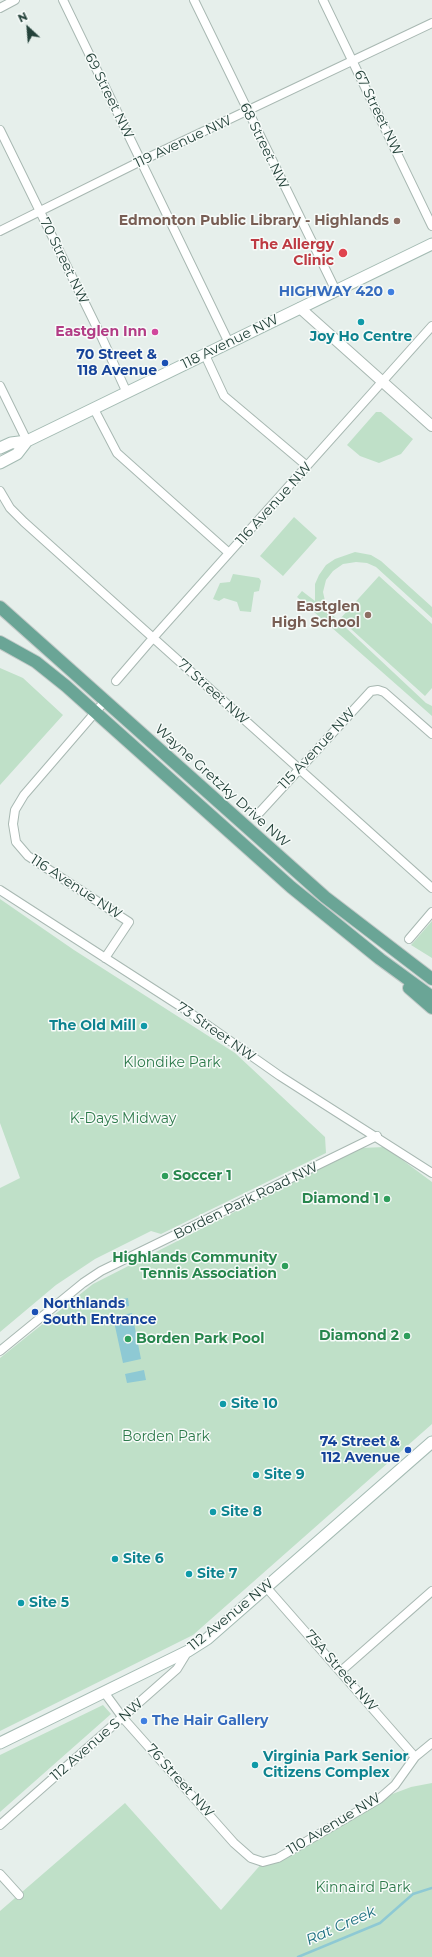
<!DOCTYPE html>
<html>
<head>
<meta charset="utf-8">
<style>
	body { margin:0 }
	#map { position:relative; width:432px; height:1957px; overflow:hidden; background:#e6efeb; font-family:Montserrat,sans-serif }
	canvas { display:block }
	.north { position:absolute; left:8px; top:8px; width:40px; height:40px; -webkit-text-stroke:3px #f7fbf9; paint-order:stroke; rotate:334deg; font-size:11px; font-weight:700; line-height:16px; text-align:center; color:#24423a }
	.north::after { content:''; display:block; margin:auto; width:14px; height:18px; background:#24423a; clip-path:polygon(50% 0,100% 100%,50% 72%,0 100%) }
</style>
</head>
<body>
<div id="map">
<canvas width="432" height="1957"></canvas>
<div class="north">N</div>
</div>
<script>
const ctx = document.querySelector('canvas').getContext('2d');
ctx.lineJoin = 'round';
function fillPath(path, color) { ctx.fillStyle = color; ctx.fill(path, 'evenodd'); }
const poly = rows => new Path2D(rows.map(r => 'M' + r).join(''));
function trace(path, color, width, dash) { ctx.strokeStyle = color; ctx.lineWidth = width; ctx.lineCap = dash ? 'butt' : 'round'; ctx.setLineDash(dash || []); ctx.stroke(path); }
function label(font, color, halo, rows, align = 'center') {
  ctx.font = font + ' Montserrat,sans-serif'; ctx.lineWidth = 3; ctx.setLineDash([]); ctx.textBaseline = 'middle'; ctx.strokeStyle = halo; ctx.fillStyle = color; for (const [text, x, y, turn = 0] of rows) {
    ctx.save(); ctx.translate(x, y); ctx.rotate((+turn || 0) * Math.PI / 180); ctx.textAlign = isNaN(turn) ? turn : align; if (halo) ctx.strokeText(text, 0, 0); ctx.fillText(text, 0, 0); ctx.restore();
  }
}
const green = poly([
	[376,412,381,412,413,439,401,454,379,463,360,456,347,445],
	[294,517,317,538,283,576,260,556],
	[355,552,371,555,381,561,432,607,432,618,376,567,367,563,356,562,343,564,333,571,326,580,323,592,327,610,426,703,432,706,432,716,297,597,302,591,315,601,315,584,319,575,326,565,335,559],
	[233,574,259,578,261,581,259,591,254,592,251,612,240,611,237,602,224,598,219,601,213,599,220,583,230,582],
	[379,576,432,624,432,688,425,696,340,619],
	[0,668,23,678,63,715,0,785],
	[0,899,74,950,235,1053,325,1137,326,1153,161,1234,151,1231,95,1259,56,1285,0,1332,0,1188,20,1178,0,1123],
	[432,921,432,958,411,945],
	[385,1147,432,1182,432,1424,193,1635,0,1731,0,1358,93,1284,360,1148],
	[103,1705,111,1714,0,1812,0,1755],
	[432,1783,432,1957,0,1957,0,1911,125,1803,221,1910,263,1862,379,1799,411,1787]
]);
const water = poly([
	[128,1298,129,1306,113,1310,111,1301],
	[132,1313,141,1359,123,1363,113,1317],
	[144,1370,146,1380,127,1383,125,1374]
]);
const stream = poly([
	[298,1957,380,1923,413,1894,432,1888]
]);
const minor = poly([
	[63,0,229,343],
	[194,0,336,291],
	[323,0,432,226],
	[0,8,15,0],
	[0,130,102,338,127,393],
	[0,231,141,161,432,23],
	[205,355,224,396,307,466],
	[0,386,27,441],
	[94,409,117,453,229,553],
	[0,491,10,508,24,522,432,888],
	[116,681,153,638,432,326],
	[105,701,24,795,15,810,13,824,16,842,28,856,129,922,105,958],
	[260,812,371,691,378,690,384,692,432,734],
	[0,890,186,1010,280,1076,432,1173],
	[409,939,432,912],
	[0,1351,83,1283,101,1271,377,1136],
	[266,1587,415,1757],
	[341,1671,432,1591],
	[104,1692,123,1718,234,1843,251,1858,263,1862,278,1858,379,1799,395,1785,415,1757,432,1743],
	[0,1825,177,1669,188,1651],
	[0,1874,19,1895]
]);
const tertiary = poly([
	[300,308,432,426]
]);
const secondary = poly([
	[0,448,11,443,27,441,432,244],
	[0,463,17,454,27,441],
	[0,1743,188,1651,207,1639,432,1442]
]);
const primary = poly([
	[0,607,325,897,432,979],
	[0,642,36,662,66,686,291,887,380,959,432,997],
	[409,988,432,1008]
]);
const markers = [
	[397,221,4,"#8d6e63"],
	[343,253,5,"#e0444e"],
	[391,292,4,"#3f7fe0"],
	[361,322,4,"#0f9aa8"],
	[155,332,4,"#d1479c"],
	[165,363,4,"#1a4fb4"],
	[368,615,4,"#8d6e63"],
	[144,1026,4,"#0f9aa8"],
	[165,1176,4,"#2e9e5b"],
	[387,1199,4,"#2e9e5b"],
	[285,1266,4,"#2e9e5b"],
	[35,1312,4,"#1a4fb4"],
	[407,1336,4,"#2e9e5b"],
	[128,1339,4,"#2e9e5b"],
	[223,1404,4,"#0f9aa8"],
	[408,1450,4,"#1a4fb4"],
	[256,1475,4,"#0f9aa8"],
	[213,1512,4,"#0f9aa8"],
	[115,1559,4,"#0f9aa8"],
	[189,1574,4,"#0f9aa8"],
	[21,1603,4,"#0f9aa8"],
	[144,1721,4,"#3f7fe0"],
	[255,1765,4,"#0f9aa8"]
];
const streetNames = [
	["69 Street NW",109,96,64],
	["67 Street NW",378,113,64],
	["119 Avenue NW",183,142,-25],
	["68 Street NW",264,146,64],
	["70 Street NW",64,261,64],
	["118 Avenue NW",230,342,-26],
	["116 Avenue NW",274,504,-48],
	["71 Street NW",213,692,42],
	["115 Avenue NW",317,749,-47],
	["Wayne Gretzky Drive NW",222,786,42],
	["116 Avenue NW",76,887,33],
	["73 Street NW",216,1032,35],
	["Borden Park Road NW",246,1201,-26],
	["112 Avenue NW",231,1615,-39],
	["75A Street NW",341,1671,49],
	["112 Avenue S NW",97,1740,-41],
	["76 Street NW",180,1781,48],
	["110 Avenue NW",334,1824,-31]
];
const educationNames = [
	["Edmonton Public Library - Highlands",389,221],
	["Eastglen",360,607],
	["High School",360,623]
];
const healthNames = [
	["The Allergy",334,245],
	["Clinic",334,261]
];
const shopNames = [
	["HIGHWAY 420",383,292],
	["The Hair Gallery",152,1721,"left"]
];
const hotelNames = [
	["Eastglen Inn",147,332]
];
const cultureNames = [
	["Joy Ho Centre",361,337,"center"],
	["The Old Mill",136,1026,"right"],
	["Site 10",231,1404],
	["Site 9",264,1475],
	["Site 8",221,1512],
	["Site 6",123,1559],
	["Site 7",197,1574],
	["Site 5",29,1603],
	["Virginia Park Senior",263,1757],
	["Citizens Complex",263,1773]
];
const transitNames = [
	["70 Street &",157,355],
	["118 Avenue",157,371],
	["Northlands",43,1304,"left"],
	["South Entrance",43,1320,"left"],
	["74 Street &",400,1442],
	["112 Avenue",400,1458]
];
const parkNames = [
	["Klondike Park",172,1063],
	["K-Days Midway",123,1119],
	["Borden Park",166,1437],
	["Kinnaird Park",363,1888]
];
const leisureNames = [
	["Soccer 1",173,1176,"left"],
	["Diamond 1",379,1199],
	["Highlands Community",277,1258],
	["Tennis Association",277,1274],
	["Diamond 2",399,1336],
	["Borden Park Pool",136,1339,"left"]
];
const waterNames = [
	["Rat Creek",341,1926,-24]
];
fillPath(green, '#bfe0c8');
fillPath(water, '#8ec9d4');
trace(stream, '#8ec9d4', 2.5);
trace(minor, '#a8b8b2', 10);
trace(tertiary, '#a8b8b2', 12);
trace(secondary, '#a4bbb3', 13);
trace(primary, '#c2cac8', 14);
trace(minor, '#fff', 8);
trace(tertiary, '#fff', 10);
trace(secondary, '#fff', 11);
trace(primary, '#6aa596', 12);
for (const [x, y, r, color] of markers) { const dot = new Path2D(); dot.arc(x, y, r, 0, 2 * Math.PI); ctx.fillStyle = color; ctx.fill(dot); trace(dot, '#f7fbf9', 1.5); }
label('14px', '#24423a', '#f7fbf9', streetNames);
label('bold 14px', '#785e54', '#f7fbf9', educationNames, 'right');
label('bold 14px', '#be3a42', '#f7fbf9', healthNames, 'right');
label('bold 14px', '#366cbe', '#f7fbf9', shopNames, 'right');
label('bold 14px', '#b23c85', '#f7fbf9', hotelNames, 'right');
label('bold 14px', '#0d838f', '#f7fbf9', cultureNames, 'left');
label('bold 14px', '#164399', '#f7fbf9', transitNames, 'right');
label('14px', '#2d7a4b', '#f7fbf9', parkNames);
label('bold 14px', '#27864d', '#f7fbf9', leisureNames, 'right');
label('italic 15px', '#1c6f80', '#f7fbf9', waterNames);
</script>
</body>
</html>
